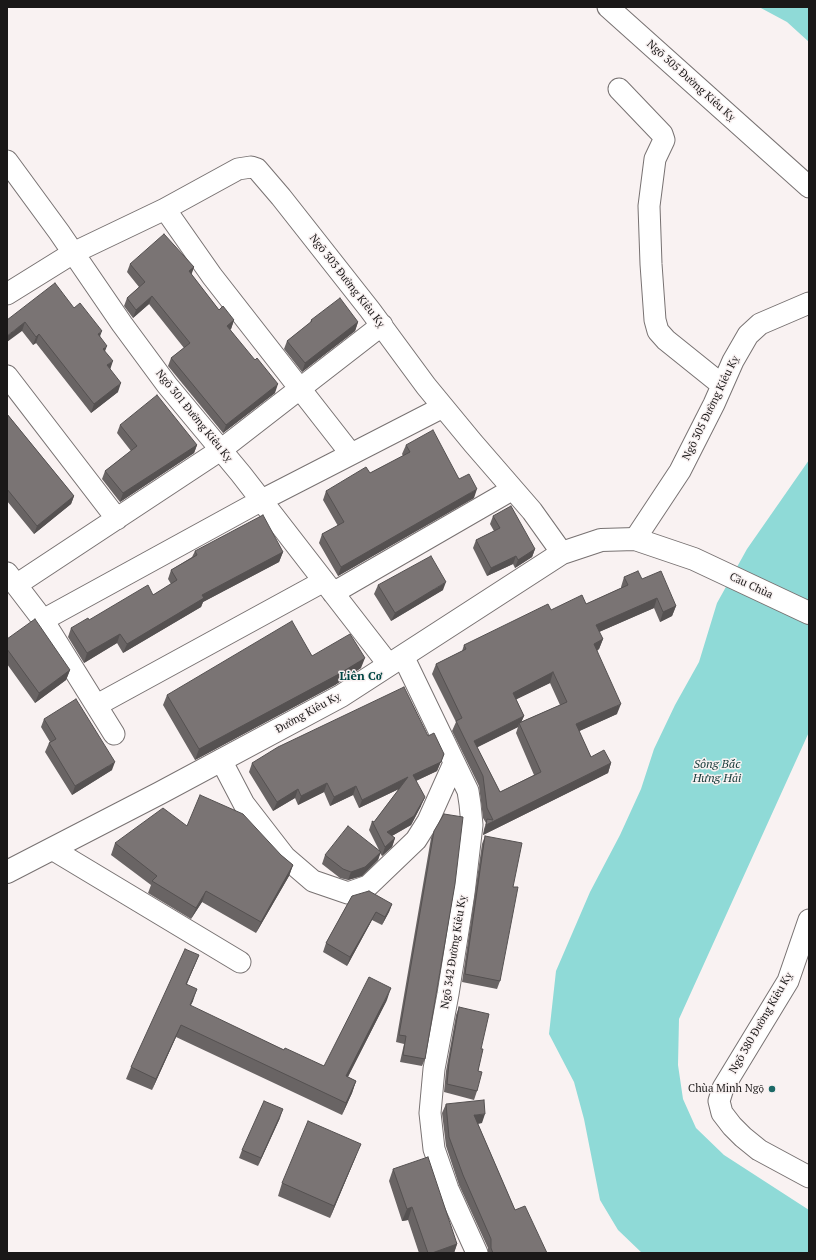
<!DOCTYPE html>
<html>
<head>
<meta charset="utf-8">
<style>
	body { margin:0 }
	#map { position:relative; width:816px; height:1260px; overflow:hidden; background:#f9f2f2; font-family:"PT Serif",serif }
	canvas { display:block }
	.frame { position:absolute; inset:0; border:8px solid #1a1818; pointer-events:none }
</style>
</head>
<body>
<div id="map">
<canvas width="816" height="1260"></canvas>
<div class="frame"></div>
</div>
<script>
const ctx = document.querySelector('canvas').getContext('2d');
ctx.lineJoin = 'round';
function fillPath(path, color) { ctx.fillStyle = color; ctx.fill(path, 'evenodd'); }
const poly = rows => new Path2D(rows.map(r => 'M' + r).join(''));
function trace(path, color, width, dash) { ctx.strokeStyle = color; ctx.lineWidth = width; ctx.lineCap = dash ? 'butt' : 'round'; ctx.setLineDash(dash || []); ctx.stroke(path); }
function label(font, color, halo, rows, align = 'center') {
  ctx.font = font + ' "PT Serif",serif'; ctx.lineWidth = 3; ctx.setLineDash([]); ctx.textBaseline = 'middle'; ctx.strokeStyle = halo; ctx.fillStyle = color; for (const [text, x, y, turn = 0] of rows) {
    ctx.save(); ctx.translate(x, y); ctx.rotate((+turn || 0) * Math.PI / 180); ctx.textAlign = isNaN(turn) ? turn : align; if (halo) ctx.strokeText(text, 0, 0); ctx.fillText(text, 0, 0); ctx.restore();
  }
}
const water = poly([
	[759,7,809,7,809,42,787,22],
	[809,460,809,732,679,1019,678,1065,683,1099,696,1128,724,1155,809,1210,809,1253,642,1253,618,1230,600,1200,584,1119,574,1082,549,1034,556,971,590,892,620,835,641,789,654,749,675,705,699,662,717,603,747,549]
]);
const minor = poly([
	[608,7,809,187],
	[619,89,662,134,664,140,655,159,649,206,651,264,655,320,658,331,666,340,722,385],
	[7,161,59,232,122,324,167,385,241,474,389,665],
	[165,209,212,276,351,454],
	[7,294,73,253,165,209,238,169,251,167,257,169,281,197,370,310,426,386,473,443,532,511,562,553],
	[7,376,117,519],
	[635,539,680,471,714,404,733,361,748,335,760,324,809,303],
	[7,573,43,620,262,500,443,407],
	[16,585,222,449,382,325],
	[333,593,513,489],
	[43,620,114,734],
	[403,656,468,791,470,804,472,825,464,893,448,994,434,1069,430,1113,434,1149,448,1189,477,1253],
	[97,705,324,581],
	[221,760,244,804,285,857,313,881,348,893,368,886,416,840,428,821,454,763],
	[52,849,240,962],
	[809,920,788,981,723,1088,719,1101,722,1113,732,1126,743,1137,759,1150,809,1177]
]);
const major = poly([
	[7,872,160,793,341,696,562,553,601,540,635,539,694,559,809,613]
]);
const wall = poly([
	[130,264,194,267,191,274,219,310,234,320,231,329,230,329,275,393,223,433,168,366,171,358,184,348,149,304,133,318,124,306,127,298,139,287,127,272],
	[74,308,100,336,105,351,110,369,118,392,91,413,36,343,33,345,22,331,7,320],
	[311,320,358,322,355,331,302,372,284,349,287,341,310,323],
	[7,414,74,496,71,504,34,534,7,501],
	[120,425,197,445,194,453,120,502,102,479,105,471,131,451,117,433],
	[406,445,459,479,474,498,338,576,319,543,322,534,338,526,323,500,326,491,370,473,403,456,402,454],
	[493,516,535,549,532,557,515,568,513,564,487,576,473,548,476,540,494,531,490,524],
	[195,551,283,552,279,562,203,602,201,607,123,653,117,643,84,663,68,637,71,628,153,595,171,584,168,579,171,570,192,557],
	[624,577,642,579,676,606,672,616,660,622,654,608,599,632,603,639,599,649,597,651,617,714,579,731,591,757,611,763,608,773,483,835,484,829,486,823,483,818,479,786,452,731,456,722,432,674,436,664,462,651,464,645,551,610,586,604,621,588,621,587],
	[550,683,560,705,521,722,524,716,516,699],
	[518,727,516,733,534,775,500,792,477,747],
	[378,585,443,590,391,621,374,594],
	[7,639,70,670,66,680,35,703,7,664],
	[312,656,361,668,335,685,195,760,163,705,167,695],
	[44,719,112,770,72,795,45,752,49,743,50,742,41,727],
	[428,736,444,754,437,771,416,781,421,806,411,825,392,836,395,838,392,847,382,856,380,853,378,860,362,876,348,880,340,878,322,864,325,855,379,850,369,830,372,821,374,822,399,789,359,808,353,795,330,806,324,792,298,805,295,798,273,811,249,772,252,763],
	[187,826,281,855,293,865,289,876,256,933,202,902,191,919,148,893,151,885,111,855,115,843],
	[434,831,425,1059,422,1066,400,1062,404,1044,396,1042,431,838],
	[485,836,513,887,500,981,497,989,462,982,482,844],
	[352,896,392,904,389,912,382,925,372,920,347,966,323,952,326,943],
	[199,955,194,967,187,984,193,1001,190,1006,284,1050,324,1066,387,1000,348,1077,356,1081,352,1093,342,1115,176,1037,152,1090,126,1079,131,1067],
	[459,1007,481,1049,478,1071,477,1091,474,1100,444,1092,446,1071,456,1015],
	[446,1104,482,1123,478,1124,515,1210,547,1253,488,1253,488,1248,459,1185,446,1146,442,1113],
	[280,1118,258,1166,239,1158,242,1150],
	[356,1156,330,1218,278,1196,282,1183],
	[393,1169,457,1244,454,1253,419,1253,408,1220,402,1221,389,1181]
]);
const shadedWall = poly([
	[194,267,191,276,189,271],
	[152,296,149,304,133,318,136,310],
	[234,320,231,329,224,334,227,326],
	[25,322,22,331,7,342,7,336],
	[358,322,355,331,302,372,305,363],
	[102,331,99,339,98,334],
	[39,334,36,343,33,345,36,337],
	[107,346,104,354,103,349],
	[113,361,110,370,107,365],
	[121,383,118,392,91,413,94,404],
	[278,384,275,393,223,433,226,425],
	[197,445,194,453,120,502,123,493],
	[477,489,474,498,338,576,341,567],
	[74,496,71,504,34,534,37,526],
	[535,549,532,557,515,568,518,560],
	[283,552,279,562,203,602,201,607,123,653,127,644,202,595],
	[516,556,513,564,487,576,491,568],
	[446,582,443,590,391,621,395,613],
	[657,598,654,608,592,635,596,625],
	[676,606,672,616,660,622,663,612],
	[120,634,117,643,84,663,87,653],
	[603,639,599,649,590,654,594,644],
	[365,658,361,668,335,685,195,760,199,749],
	[70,670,66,680,35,703,39,693],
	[553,672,550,683,509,703,513,693],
	[621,704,617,714,573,734,576,724],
	[524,716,520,725,519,723,518,727,470,751,474,741],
	[444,754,437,771,409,784,413,775],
	[115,762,112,770,72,795,75,786],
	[611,763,608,773,483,835,486,825],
	[408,777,405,786,359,808,362,800],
	[327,783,324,792,298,805,301,796],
	[356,786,353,795,330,806,334,797],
	[298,789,295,798,273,811,277,802],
	[425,797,421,806,411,825,383,841,387,832],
	[395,838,392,847,382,856,385,847],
	[381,852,378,860,362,876,348,880,351,872],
	[293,865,289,876,256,933,261,922],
	[206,891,202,902,191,919,196,908],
	[392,904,389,912,382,925,385,917],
	[376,912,372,920,347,966,350,957],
	[199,955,194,967,181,996,186,984],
	[391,988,387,1000,342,1088,346,1076],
	[197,989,193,1001,185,1017,190,1005],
	[181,1025,176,1037,152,1090,156,1079],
	[356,1081,352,1093,342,1115,346,1103],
	[283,1109,280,1118,258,1166,261,1158],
	[485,1114,482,1123,470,1124,474,1115],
	[361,1144,356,1156,330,1218,334,1206],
	[412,1207,408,1220,402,1221,407,1209],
	[457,1244,454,1253,432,1253]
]);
const building = poly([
	[164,234,194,267,189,271,219,310,223,306,234,320,227,326,255,360,257,358,278,384,226,425,171,358,190,343,152,296,136,310,127,298,145,282,130,264,164,234],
	[55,283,74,308,80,303,102,331,98,334,107,346,103,349,113,361,107,365,121,383,94,404,39,334,36,337,25,322,7,336,7,320,55,283],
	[340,298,358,322,305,363,287,341,312,321,311,320,340,298],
	[157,395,197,445,123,493,105,471,137,446,120,425,157,395],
	[7,414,74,496,37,526,7,489,7,414],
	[433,430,459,479,469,474,477,489,341,567,322,534,344,522,326,491,366,467,370,473,410,452,406,445,433,430],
	[511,506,535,549,518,560,516,556,491,568,476,540,500,528,493,516,511,506],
	[263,515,283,552,202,595,204,598,127,644,120,634,87,653,71,628,88,618,89,620,148,585,153,595,177,580,171,570,197,555,195,551,263,515],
	[431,556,446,582,395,613,378,585,431,556],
	[638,571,642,579,661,571,676,606,663,612,657,598,596,625,603,639,594,644,621,704,576,724,591,757,604,750,611,763,486,825,487,819,493,820,487,808,483,776,456,721,462,718,436,664,466,649,464,645,548,604,551,610,582,595,586,604,628,585,624,577,638,571],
	[553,672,567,702,519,723,541,772,500,792,474,741,524,716,513,693,553,672],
	[35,619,70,670,39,693,7,649,7,639,35,619],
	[292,621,312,656,350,634,365,658,339,674,199,749,167,695,292,621],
	[404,687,428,736,434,733,444,754,441,762,413,775,425,797,414,816,387,832,395,838,385,847,372,821,374,822,408,777,362,800,356,786,334,797,327,783,301,796,298,789,277,802,252,763,278,747,404,687],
	[76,699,115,762,75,786,49,743,56,739,44,719,76,699],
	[200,795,243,814,281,855,293,865,261,922,206,891,196,908,152,881,157,876,115,843,163,808,187,826,200,795],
	[444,814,463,817,455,884,425,1059,403,1055,406,1036,399,1035,434,831,444,814],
	[348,826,381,852,365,867,351,872,343,869,325,855,348,826],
	[485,836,522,843,513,887,518,887,500,981,465,974,485,836],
	[369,891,392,904,385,917,376,912,350,957,326,943,352,896,369,891],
	[185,949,199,955,186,984,197,989,190,1005,284,1050,285,1048,324,1066,369,977,391,988,346,1076,356,1081,346,1103,181,1025,156,1079,131,1067,185,949],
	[459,1007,489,1014,481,1049,483,1049,478,1071,482,1072,477,1091,447,1084,449,1063,459,1007],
	[484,1100,485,1114,474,1115,515,1210,525,1206,547,1253,493,1253,491,1248,491,1239,463,1175,449,1137,446,1104,484,1100],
	[264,1101,283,1109,261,1158,242,1150,264,1101],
	[308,1121,361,1144,334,1206,282,1183,308,1121],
	[428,1157,457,1244,432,1253,428,1253,412,1207,407,1209,393,1169,428,1157]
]);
const markers = [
	[772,1089,4,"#1c6967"]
];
const streetNames = [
	["Ngõ 305 Đường Kiêu Kỵ",691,81,42],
	["Ngõ 303 Đường Kiêu Kỵ",347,281,52],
	["Ngõ 305 Đường Kiêu Kỵ",711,408,-64],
	["Ngõ 301 Đường Kiêu Kỵ",194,416,51],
	["Cầu Chùa",751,586,25],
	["Đường Kiêu Kỵ",308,713,-29],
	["Ngõ 342 Đường Kiêu Kỵ",454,952,-81],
	["Ngõ 380 Đường Kiêu Kỵ",761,1023,-60]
];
const poiNames = [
	["Chùa Minh Ngộ",764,1089]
];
const neighbourhoodNames = [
	["Liên Cơ",361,677]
];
const waterNames = [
	["Sông Bắc",717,765],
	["Hưng Hải",717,779]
];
fillPath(water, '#8fdad7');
trace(minor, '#787272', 23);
trace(major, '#787272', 24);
trace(minor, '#fff', 21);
trace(major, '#fff', 22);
fillPath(wall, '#696464');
fillPath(shadedWall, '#555151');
fillPath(building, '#7a7474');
trace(building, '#555151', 1);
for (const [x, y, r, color] of markers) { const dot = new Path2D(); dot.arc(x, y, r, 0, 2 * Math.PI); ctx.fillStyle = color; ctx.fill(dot); trace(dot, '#f9f2f2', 1.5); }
label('11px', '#1a1818', '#f9f2f2', streetNames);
label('11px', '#1a1818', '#f9f2f2', poiNames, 'right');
label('bold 12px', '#024644', '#f9f2f2', neighbourhoodNames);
label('italic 12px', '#133837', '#f9f2f2', waterNames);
</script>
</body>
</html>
